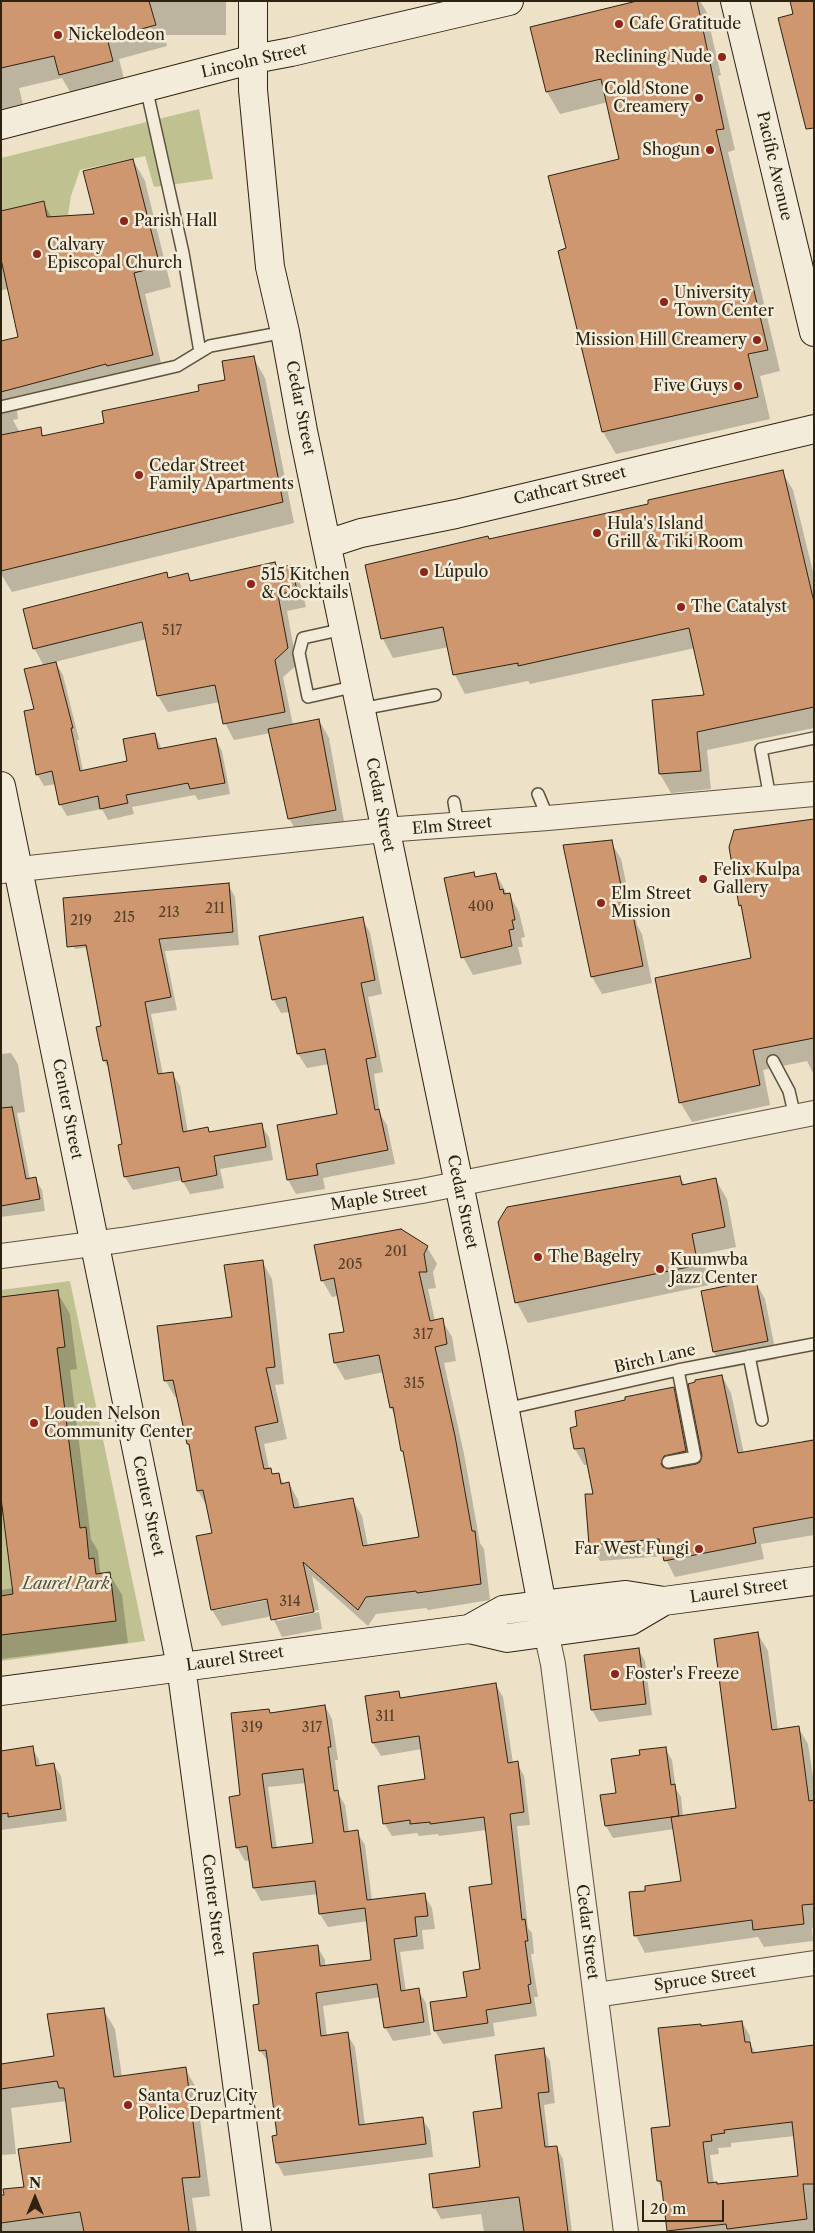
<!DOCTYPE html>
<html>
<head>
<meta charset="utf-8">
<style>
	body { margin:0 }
	#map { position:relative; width:815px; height:2233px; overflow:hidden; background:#ede1c7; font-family:"Libre Caslon Text",serif }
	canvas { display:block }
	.frame { position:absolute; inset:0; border:2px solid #2e2210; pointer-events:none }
	.north { position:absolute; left:10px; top:2173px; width:50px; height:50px; -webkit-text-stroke:4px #f3ecdb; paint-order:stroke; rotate:0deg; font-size:14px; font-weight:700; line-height:20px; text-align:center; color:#2e2210 }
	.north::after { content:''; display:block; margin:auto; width:18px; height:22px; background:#2e2210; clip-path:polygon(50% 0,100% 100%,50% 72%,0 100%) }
	.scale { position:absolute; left:642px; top:2200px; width:82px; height:22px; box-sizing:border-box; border:2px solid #2e2210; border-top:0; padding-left:6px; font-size:15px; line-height:18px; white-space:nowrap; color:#2e2210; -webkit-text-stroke:4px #f3ecdb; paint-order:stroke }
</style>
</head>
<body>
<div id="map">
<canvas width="815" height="2233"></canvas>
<div class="frame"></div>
<div class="north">N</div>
<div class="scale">20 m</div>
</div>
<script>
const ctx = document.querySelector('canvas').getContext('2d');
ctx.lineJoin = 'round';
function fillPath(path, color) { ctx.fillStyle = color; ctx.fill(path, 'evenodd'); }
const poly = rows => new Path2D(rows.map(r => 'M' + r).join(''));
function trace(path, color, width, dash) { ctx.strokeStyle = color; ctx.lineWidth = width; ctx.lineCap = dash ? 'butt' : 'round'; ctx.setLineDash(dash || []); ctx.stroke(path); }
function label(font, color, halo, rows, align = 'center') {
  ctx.font = font + ' "Libre Caslon Text",serif'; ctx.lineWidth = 5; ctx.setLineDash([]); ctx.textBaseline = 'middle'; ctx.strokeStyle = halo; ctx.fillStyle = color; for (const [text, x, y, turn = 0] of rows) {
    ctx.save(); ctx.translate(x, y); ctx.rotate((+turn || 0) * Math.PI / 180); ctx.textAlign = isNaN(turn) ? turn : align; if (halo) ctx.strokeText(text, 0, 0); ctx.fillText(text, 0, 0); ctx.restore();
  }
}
const green = poly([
	[199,109,213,179,154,187,145,156,80,170,71,196,67,221,47,217,43,201,1,211,1,158],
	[70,1281,145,1641,1,1661,1,1290]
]);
const shadow = poly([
	[1,1,226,1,226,35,164,35,167,46,119,59,125,83,72,95,62,78,19,88,25,112,1,118],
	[642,1,700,1,706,11,721,75,718,76,735,150,728,152,780,371,760,376,770,419,616,454,603,432,559,251,568,249,620,160,608,102,560,114,547,92,532,28],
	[133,160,145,181,171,287,145,294,164,376,120,386,119,384,17,411,18,419,13,420,20,433,40,429,44,436,105,424,201,392,226,381,253,357,265,378,294,523,12,592,1,574,1,342,19,338,9,289,1,290,1,213,43,202,52,218,95,216],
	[782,472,793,490,814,576,814,728,707,750,711,789,671,793,660,774,653,701,706,696,695,648,530,684,528,681,465,694,455,675,449,647,393,658,383,639,367,566,650,505],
	[275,563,278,569,291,566,300,583,306,607,287,611,297,665,283,677,293,725,319,720,329,738,345,827,299,836,289,818,271,733,234,740,225,723,220,702,168,712,158,696,147,639,55,662,63,675,79,740,77,740,83,771,128,761,155,734,162,750,216,740,222,751,230,794,198,800,195,795,132,807,134,814,108,820,102,809,67,816,60,804,56,784,44,786,37,774,35,710,44,666,34,648,166,574,169,579,188,575,192,582],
	[814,820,814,1075,807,1061,763,1070,770,1105,692,1122,680,1102,752,959,744,912,740,905],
	[611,842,621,859,630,901,634,909,637,925,642,934,652,983,602,994,592,977,565,846],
	[474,873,476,878,496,874,507,894,509,894,519,912,525,937,521,938,523,947,518,947,522,964,473,975,463,957],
	[228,884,235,897,239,945,165,951,177,1010,151,1014,163,1075,172,1073,180,1086,188,1133,208,1129,210,1133,261,1125,269,1137,273,1160,220,1169,224,1188,220,1189,190,1194,182,1180,133,1190,125,1177,119,1146,123,1145,111,1071,104,1061,103,1027,120,944,75,949,68,937],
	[362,918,370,933,382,994,368,997,383,1072,374,1074,380,1114,387,1125,395,1164,323,1178,325,1189,296,1194,288,1180,339,1115,329,1064,307,1068,298,1054,290,1012,281,1013,273,999],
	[11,1053,18,1064,25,1112,17,1113,30,1180,35,1179,42,1190,45,1211,1,1217,1,1054],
	[680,1177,685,1185,715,1179,727,1199,736,1247,703,1254,709,1285,528,1323,517,1303,499,1223],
	[427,1247,437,1264,433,1272,436,1288,428,1289,435,1321,442,1320,452,1337,456,1361,444,1363,464,1454,480,1543,484,1549,490,1600,428,1610,426,1608,376,1614,368,1626,312,1576,319,1610,277,1618,277,1621,319,1612,322,1629,282,1637,272,1616,222,1626,212,1610,213,1534,208,1508,198,1491,178,1397,175,1397,165,1380,233,1318,262,1261,272,1279,284,1384,275,1385,287,1439,264,1444,269,1469,274,1475,278,1474,284,1484,289,1483,298,1500,300,1508,352,1499,362,1516,368,1546,421,1538,405,1456,402,1451,395,1415,391,1408,384,1372,345,1380,335,1363,345,1333,338,1296,332,1297,322,1280],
	[273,1596,273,1599,216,1610,216,1608],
	[755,1281,765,1299,777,1359,724,1369,714,1352],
	[57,1292,70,1314,77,1369,70,1370,91,1539,98,1551,100,1571,102,1574,109,1573,122,1595,128,1643,1,1659,1,1590,14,1588,5,1515,1,1516,1,1299],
	[722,1376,731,1393,744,1454,803,1443,803,1441,814,1439,814,1535,761,1544,764,1559,675,1577,664,1556,600,1561,591,1545,586,1496,595,1495,588,1465,584,1465,575,1449,571,1429,579,1427,627,1401,673,1388,682,1404,694,1466,697,1466,704,1459],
	[758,1634,768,1651,778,1730,798,1727,808,1744,814,1783,814,1927,812,1928,813,1941,764,1947,758,1937,645,1953,636,1936,647,1892,682,1882,674,1829,613,1838,606,1826,602,1796,617,1794,642,1756,665,1748,672,1760,676,1789,681,1797,683,1817,738,1809],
	[638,1649,645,1661,652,1715,599,1722,592,1710,585,1656],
	[496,1685,503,1697,513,1763,517,1763,524,1776,530,1825,517,1826,528,1928,532,1933,534,1954,531,1954,538,1997,534,1997,537,2016,493,2023,495,2036,443,2044,435,2031,469,1998,481,1970,494,1885,487,1830,439,1836,438,1834,419,1836,417,1833,392,1836,384,1823,426,1780,422,1749,381,1756,373,1743,398,1693,402,1699],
	[325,1706,332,1719,338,1760,335,1760,339,1795,345,1805,349,1833,357,1832,365,1845,372,1901,424,1895,432,1908,435,1929,422,1930,424,1949,400,1952,406,1992,418,1990,426,2003,431,2035,393,2041,385,2027,381,1997,323,2006,327,2036,347,2034,355,2047,365,2125,422,2118,430,2131,433,2157,284,2176,277,2163,274,2137,278,2136,269,2063,260,2050,261,2006,317,1946,325,1960,325,1967,372,1961,368,1921,328,1927,320,1914,318,1894,261,1901,254,1888,250,1860,245,1861,237,1847,242,1796,269,1710,271,1714],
	[306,1783,315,1844,277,1849,268,1787],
	[32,1748,39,1760,40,1767,54,1765,61,1776,67,1821,1,1830,1,1752],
	[103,2009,115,2029,122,2077,185,2068,196,2088,210,2196,192,2198,197,2232,1,2232,1,2197,25,2188,72,2143,67,2101,11,2108,16,2154,1,2155,1,2065,55,2057],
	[742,2022,750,2036,751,2045,756,2054,814,2047,814,2232,669,2232,663,2190,658,2181,671,2127,701,2027],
	[795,2136,800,2177,717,2186,714,2184,710,2155,719,2154,718,2148,731,2147,731,2143],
	[543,2050,550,2061,555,2103,544,2105,549,2148,556,2147,563,2159,572,2232,484,2232,481,2214,441,2219,435,2208,481,2168,504,2110]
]);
const building = poly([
	[1,1,149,1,156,25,107,38,113,61,59,75,54,56,1,68,1,1],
	[637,1,697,1,724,129,716,130,768,350,748,354,758,397,602,432,558,251,566,248,548,176,619,159,601,79,546,92,530,27,637,1],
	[790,1,814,1,814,128,806,129,778,18,793,14,790,1],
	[133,159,160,266,134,273,153,355,107,366,106,364,1,392,1,341,18,337,1,259,1,211,44,201,47,217,94,214,83,171,133,159],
	[254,356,283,502,1,571,1,435,41,427,42,436,104,423,102,411,199,391,198,385,225,380,222,361,254,356],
	[783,470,814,602,814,707,697,732,701,771,659,774,652,700,704,695,689,628,518,666,518,663,453,675,443,627,381,639,365,565,488,536,489,539,648,504,648,500,783,470],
	[275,562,277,568,291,565,297,590,278,595,288,648,275,660,285,712,223,724,215,685,157,696,142,622,33,649,23,609,167,572,168,578,188,573,190,581,275,562],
	[56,662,73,728,71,728,80,771,127,761,123,739,155,733,158,749,216,738,225,783,190,789,188,783,126,795,128,803,100,809,98,796,59,805,52,771,36,775,24,711,34,709,24,669,56,662],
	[319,719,336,810,288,819,268,729,319,719],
	[814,819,814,1038,753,1050,760,1085,679,1103,655,978,751,958,741,905,739,906,729,847,734,830,814,819],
	[612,840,622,891,625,890,630,916,633,915,643,966,591,977,563,845,612,840],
	[474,872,475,877,496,873,500,890,503,889,504,894,510,893,515,920,512,920,514,929,509,930,512,946,461,958,444,878,474,872],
	[229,883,233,932,159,939,171,997,145,1002,158,1074,173,1072,183,1132,208,1127,209,1132,262,1123,266,1147,214,1156,217,1175,213,1176,182,1182,179,1167,124,1177,118,1145,122,1144,107,1060,103,1061,96,1027,101,1026,86,945,67,947,63,898,229,883],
	[363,917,375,980,361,983,376,1057,366,1059,375,1110,379,1109,388,1150,316,1164,318,1175,287,1180,277,1125,337,1114,325,1049,297,1054,286,997,272,1000,259,936,363,917],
	[12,1107,26,1179,36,1177,40,1199,1,1206,1,1108,12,1107],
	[680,1176,682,1185,716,1178,725,1227,692,1234,698,1265,515,1303,498,1222,507,1207,680,1176],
	[401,1229,428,1246,424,1254,427,1272,419,1272,430,1321,443,1318,447,1344,435,1347,455,1436,472,1531,475,1531,481,1584,417,1593,416,1591,366,1597,358,1610,303,1562,314,1612,271,1620,267,1599,211,1610,196,1536,212,1533,203,1490,197,1491,189,1444,187,1444,173,1380,164,1381,157,1326,232,1317,224,1265,263,1260,275,1367,266,1368,278,1422,255,1427,264,1469,271,1468,272,1474,279,1473,281,1484,289,1482,294,1508,353,1498,363,1546,419,1537,403,1451,401,1451,393,1407,390,1408,379,1355,334,1363,329,1334,344,1332,334,1278,321,1281,314,1245,401,1229],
	[756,1280,768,1341,713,1352,701,1291,756,1280],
	[58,1290,65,1347,57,1348,80,1528,86,1527,89,1559,94,1558,96,1574,110,1572,116,1621,1,1635,1,1596,13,1594,1,1498,1,1297,58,1290],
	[722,1375,738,1453,814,1440,814,1517,753,1528,756,1543,664,1561,659,1539,589,1545,585,1494,593,1494,584,1448,574,1449,570,1428,577,1426,575,1411,625,1400,625,1397,674,1387,686,1451,664,1456,661,1464,663,1467,669,1469,696,1464,700,1462,702,1456,688,1384,695,1382,695,1380,722,1375],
	[758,1632,772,1730,799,1726,809,1801,814,1800,814,1904,802,1905,804,1924,753,1930,752,1920,634,1936,629,1892,645,1891,645,1886,681,1881,671,1817,736,1808,714,1639,758,1632],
	[639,1648,646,1704,591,1710,584,1655,639,1648],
	[496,1683,508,1763,518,1761,524,1812,510,1814,522,1920,525,1919,528,1941,525,1941,531,1984,528,1985,531,2003,486,2010,488,2023,434,2031,430,2002,467,1997,463,1972,480,1969,469,1887,492,1884,484,1817,430,1824,430,1822,410,1824,410,1820,383,1824,378,1786,425,1779,419,1736,372,1743,365,1696,399,1691,400,1698,496,1683],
	[325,1705,331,1747,328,1747,334,1791,338,1790,344,1832,358,1830,367,1900,425,1893,428,1916,415,1917,417,1936,394,1939,401,1991,419,1988,424,2022,384,2028,377,1984,316,1993,321,2036,348,2032,359,2125,423,2117,426,2144,276,2163,272,2136,277,2135,266,2050,259,2051,253,2005,259,2004,253,1953,318,1945,320,1966,371,1960,365,1908,319,1914,315,1881,253,1888,247,1846,236,1848,229,1797,240,1795,231,1713,269,1709,270,1713,325,1705],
	[303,1769,313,1843,272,1848,262,1774,303,1769],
	[33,1746,36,1766,54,1763,61,1809,8,1817,8,1813,1,1814,1,1751,33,1746],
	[666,1747,671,1785,675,1784,679,1816,605,1826,600,1795,616,1793,611,1759,640,1755,639,1750,666,1747],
	[104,2008,114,2077,186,2067,200,2177,182,2178,189,2232,84,2232,80,2212,1,2223,1,2195,4,2195,3,2189,24,2187,18,2149,71,2142,64,2088,59,2088,57,2081,1,2089,1,2064,54,2056,47,2014,104,2008],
	[742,2021,745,2042,750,2042,752,2053,814,2045,814,2184,803,2184,807,2219,727,2229,726,2224,667,2231,661,2181,657,2181,651,2128,670,2126,658,2028,701,2024,701,2026,742,2021],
	[792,2122,798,2176,717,2184,717,2182,708,2183,703,2142,712,2141,711,2135,725,2133,724,2130,792,2122],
	[544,2048,549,2092,538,2093,545,2147,557,2146,568,2232,524,2232,519,2197,433,2208,429,2174,480,2167,473,2112,502,2108,495,2055,544,2048]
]);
const lane = poly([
	[146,87,183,253,200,352],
	[1,407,177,366,210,346,285,332],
	[344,629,303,638,299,653,308,697,357,686],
	[361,709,435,695],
	[538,794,548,818],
	[770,798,761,749,814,738],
	[454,802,458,825],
	[773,1061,789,1091,795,1117],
	[749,1356,762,1420],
	[505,1409,678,1370,814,1344],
	[668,1462,695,1457,678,1370]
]);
const street = poly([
	[1,871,384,830,548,818,814,794],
	[1,1256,122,1240,422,1191,814,1113],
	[546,1632,553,1664,626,2232],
	[596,1995,814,1963]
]);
const secondary = poly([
	[253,1,253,90,270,267,285,332,303,431,494,1353,542,1605],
	[735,1,814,332],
	[1,125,254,59,291,52,509,1],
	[327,544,361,533,456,514,814,429],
	[1,786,181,1666,257,2232],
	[469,1629,503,1610,542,1605,626,1595,664,1601,814,1581],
	[1,1691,469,1629,507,1638,630,1621,664,1601]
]);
const markers = [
	[619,24,5,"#8f2418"],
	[58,35,5,"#8f2418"],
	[722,57,5,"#8f2418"],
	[699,98,5,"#8f2418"],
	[710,150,5,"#8f2418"],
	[124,221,5,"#8f2418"],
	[37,254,5,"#8f2418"],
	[664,302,5,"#8f2418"],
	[757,340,5,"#8f2418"],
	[738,386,5,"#8f2418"],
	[139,475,5,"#8f2418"],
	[597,533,5,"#8f2418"],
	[424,572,5,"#8f2418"],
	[251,584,5,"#8f2418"],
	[681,607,5,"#8f2418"],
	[703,879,5,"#8f2418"],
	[601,903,5,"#8f2418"],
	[538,1257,5,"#8f2418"],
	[660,1269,5,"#8f2418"],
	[34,1423,5,"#8f2418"],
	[699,1549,5,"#8f2418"],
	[615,1674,5,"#8f2418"],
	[128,2105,5,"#8f2418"]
];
const numberNames = [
	["517",172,631],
	["400",481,907],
	["211",215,909],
	["213",169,913],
	["215",124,918],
	["219",81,921],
	["201",396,1252],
	["205",350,1265],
	["317",423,1335],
	["315",414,1384],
	["314",290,1602],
	["311",385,1717],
	["319",252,1728],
	["317",312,1728]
];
const poiNames = [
	["Cafe Gratitude",629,24],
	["Nickelodeon",68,35],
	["Reclining Nude",712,57,"right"],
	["Cold Stone",689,89,"right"],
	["Creamery",689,107,"right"],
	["Shogun",700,150,"right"],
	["Parish Hall",134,221],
	["Calvary",47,245],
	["Episcopal Church",47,263],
	["University",674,293],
	["Town Center",674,311],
	["Mission Hill Creamery",747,340,"right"],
	["Five Guys",728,386,"right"],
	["Cedar Street",149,466],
	["Family Apartments",149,484],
	["Hula's Island",607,524],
	["Grill & Tiki Room",607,542],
	["Lúpulo",434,572],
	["515 Kitchen",261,575],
	["& Cocktails",261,593],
	["The Catalyst",691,607],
	["Felix Kulpa",713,870],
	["Gallery",713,888],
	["Elm Street",611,894],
	["Mission",611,912],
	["The Bagelry",548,1257],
	["Kuumwba",670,1260],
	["Jazz Center",670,1278],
	["Louden Nelson",44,1414],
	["Community Center",44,1432],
	["Far West Fungi",689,1549,"right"],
	["Foster's Freeze",625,1674],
	["Santa Cruz City",138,2096],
	["Police Department",138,2114]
];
const streetNames = [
	["Lincoln Street",254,61,-13],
	["Pacific Avenue",774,166,77],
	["Cedar Street",300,408,79],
	["Cathcart Street",570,486,-14],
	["Cedar Street",380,805,79],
	["Elm Street",452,826,-5],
	["Center Street",67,1109,79],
	["Maple Street",379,1198,-9],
	["Cedar Street",462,1202,78],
	["Birch Lane",655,1359,-13],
	["Center Street",148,1506,78],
	["Laurel Street",739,1591,-8],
	["Laurel Street",235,1659,-8],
	["Center Street",213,1905,83],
	["Cedar Street",587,1932,83],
	["Spruce Street",705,1979,-8]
];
const parkNames = [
	["Laurel Park",66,1584]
];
fillPath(green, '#c0c190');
fillPath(shadow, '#0003');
fillPath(building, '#cf9770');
trace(building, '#2e2210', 1);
trace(lane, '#5e523e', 14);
trace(street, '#5e523e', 26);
trace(secondary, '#2e2210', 30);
trace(lane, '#f3ecdb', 11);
trace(street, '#f3ecdb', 24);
trace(secondary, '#f3ecdb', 28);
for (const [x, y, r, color] of markers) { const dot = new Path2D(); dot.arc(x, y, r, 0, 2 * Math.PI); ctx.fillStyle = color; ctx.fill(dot); trace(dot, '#f3ecdb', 2); }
label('14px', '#563f28', null, numberNames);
label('16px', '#2e2210', '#f3ecdb', poiNames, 'left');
label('16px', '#2e2210', '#f3ecdb', streetNames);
label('italic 16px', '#5a5236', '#f3ecdb', parkNames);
</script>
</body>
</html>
